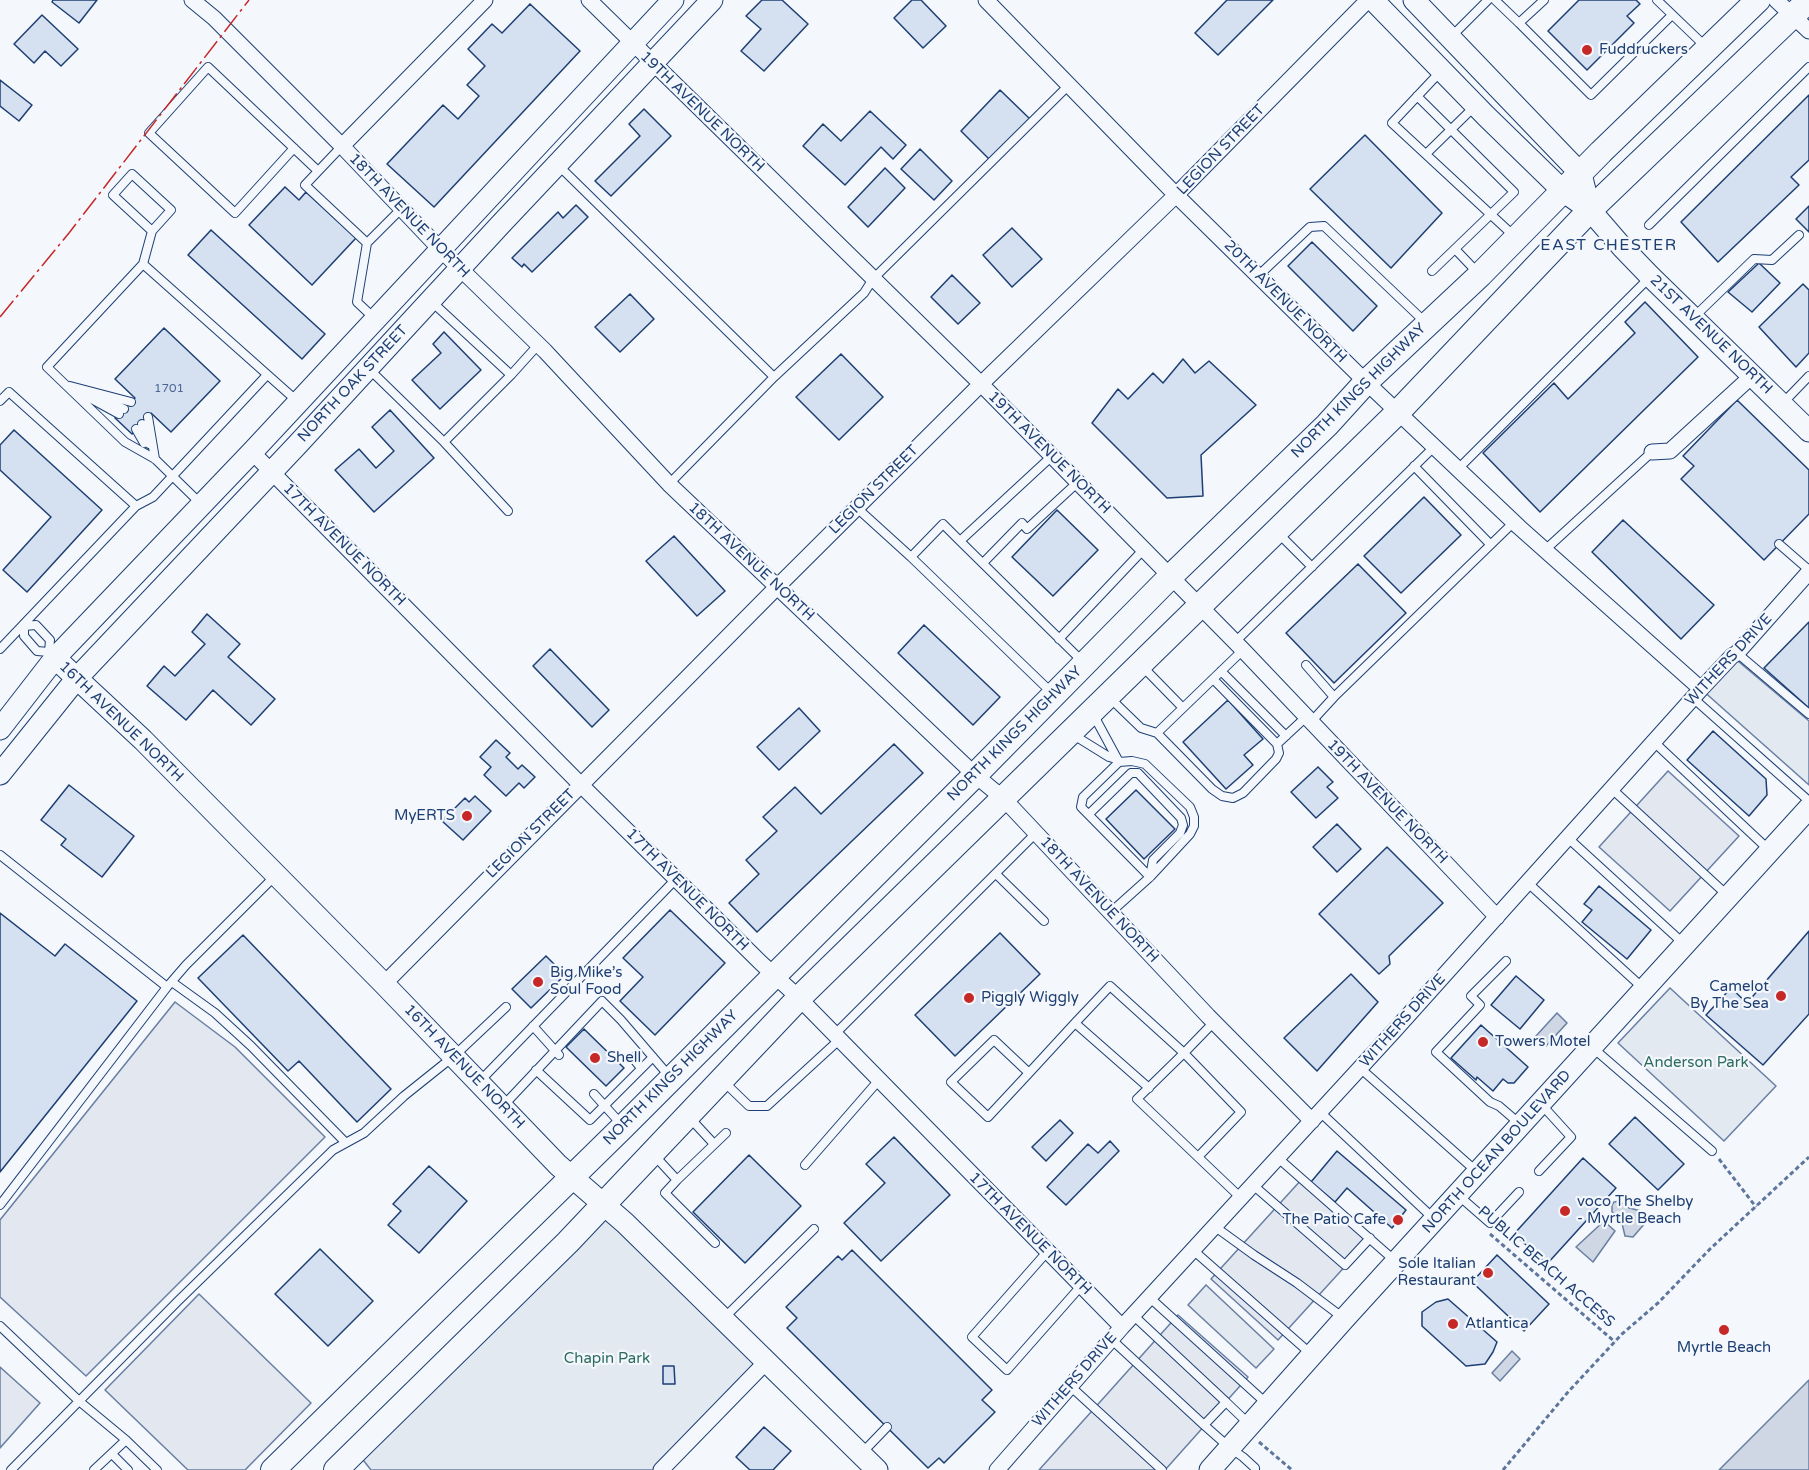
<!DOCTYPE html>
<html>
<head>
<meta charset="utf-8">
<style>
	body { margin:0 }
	canvas { display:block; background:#f4f7fb }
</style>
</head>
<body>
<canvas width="1809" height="1470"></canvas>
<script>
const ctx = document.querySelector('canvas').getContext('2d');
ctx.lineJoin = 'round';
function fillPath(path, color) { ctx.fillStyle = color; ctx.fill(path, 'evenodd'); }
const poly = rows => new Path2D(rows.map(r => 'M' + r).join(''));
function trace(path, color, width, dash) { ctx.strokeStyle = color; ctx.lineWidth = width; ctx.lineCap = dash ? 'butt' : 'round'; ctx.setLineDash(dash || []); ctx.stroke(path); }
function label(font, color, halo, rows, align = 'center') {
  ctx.font = font + ' "Varela Round",sans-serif'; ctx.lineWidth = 4.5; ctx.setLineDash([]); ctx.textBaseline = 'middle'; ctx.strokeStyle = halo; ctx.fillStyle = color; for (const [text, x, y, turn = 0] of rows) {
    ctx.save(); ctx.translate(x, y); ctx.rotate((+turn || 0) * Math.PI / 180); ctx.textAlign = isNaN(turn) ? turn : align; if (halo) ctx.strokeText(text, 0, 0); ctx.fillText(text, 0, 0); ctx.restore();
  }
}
const green = poly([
	[1732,656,1809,721,1809,785,1701,689,1732,656],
	[1670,988,1776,1086,1724,1141,1618,1043,1670,988],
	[604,1204,767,1361,661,1470,371,1470,356,1451,604,1204],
	[1206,1285,1274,1349,1256,1368,1188,1305,1206,1285]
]);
const parking = poly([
	[1668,771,1739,836,1670,911,1599,847,1668,771],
	[175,1002,235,1047,325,1137,86,1376,0,1297,0,1220,175,1002],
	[1302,1179,1369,1240,1278,1340,1211,1279,1302,1179],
	[199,1294,311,1403,245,1470,188,1470,105,1390,199,1294],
	[1178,1315,1248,1377,1165,1470,1039,1470,1178,1315],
	[0,1367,40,1403,0,1448,0,1367]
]);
const water = poly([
	[1557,1013,1567,1023,1546,1046,1536,1036,1557,1013],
	[1619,1201,1629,1208,1641,1211,1646,1215,1646,1222,1633,1237,1625,1236,1621,1219,1612,1212,1612,1205,1614,1202,1619,1201],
	[1604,1221,1615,1231,1593,1262,1576,1247,1604,1221],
	[1512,1351,1520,1359,1500,1381,1492,1373,1512,1351],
	[1809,1380,1809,1470,1719,1470,1809,1380]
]);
const building = poly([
	[53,0,97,0,79,23,52,2,53,0],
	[762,0,782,0,808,24,764,71,741,51,761,29,746,16,762,0],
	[912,0,921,0,946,26,923,48,894,18,912,0],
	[1227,0,1273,0,1218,55,1195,33,1227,0],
	[1579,0,1636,0,1640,4,1627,16,1634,23,1587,70,1548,31,1579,0],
	[530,4,580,51,434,207,387,164,443,105,458,119,479,96,467,85,485,66,468,49,492,24,502,33,530,4],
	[42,15,78,49,61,66,45,51,34,63,14,44,42,15],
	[0,80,32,105,19,121,0,106,0,80],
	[1000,90,1030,119,990,160,961,131,1000,90],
	[1809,95,1809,160,1791,177,1799,185,1718,262,1681,222,1809,95],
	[644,109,671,136,611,196,595,181,640,136,629,124,644,109],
	[870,111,906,145,893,159,881,147,845,185,803,146,823,124,841,141,870,111],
	[1365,135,1442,213,1391,268,1310,189,1365,135],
	[920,149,952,181,934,200,901,169,920,149],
	[885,168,905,188,868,227,848,207,885,168],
	[285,187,299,200,306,192,356,238,312,285,249,225,285,187],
	[576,205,588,217,532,272,524,264,522,267,512,258,558,212,563,218,576,205],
	[1809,206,1809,232,1796,219,1809,206],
	[1012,228,1042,259,1012,287,983,255,1012,228],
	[211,230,325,334,302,359,188,255,211,230],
	[1312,242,1377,306,1353,331,1288,266,1312,242],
	[1759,263,1780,283,1752,312,1728,292,1759,263],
	[952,275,980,303,958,324,931,297,952,275],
	[1803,284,1809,290,1809,353,1796,367,1759,327,1803,284],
	[630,294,654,319,620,352,595,327,630,294],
	[1645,302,1698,357,1540,512,1483,453,1554,383,1568,399,1635,333,1625,322,1645,302],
	[164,328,220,381,171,432,151,413,132,434,115,418,135,398,115,379,164,328],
	[444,332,481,370,440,409,412,380,441,353,433,344,444,332],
	[841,354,883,397,839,440,796,397,841,354],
	[1183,359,1195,373,1209,361,1256,405,1201,455,1203,496,1167,498,1092,423,1118,389,1128,399,1153,373,1163,383,1183,359],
	[1737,400,1809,470,1809,514,1764,560,1681,479,1694,466,1683,456,1737,400],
	[390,410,434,458,374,512,335,470,359,449,376,468,394,451,372,427,390,410],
	[14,430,102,510,27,592,3,570,51,517,0,470,0,445,14,430],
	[1424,497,1461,535,1401,593,1364,556,1424,497],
	[1057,510,1098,550,1053,596,1012,557,1057,510],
	[1623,520,1714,605,1681,639,1592,552,1623,520],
	[674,536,725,591,697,616,646,561,674,536],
	[1358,564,1406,613,1334,683,1286,633,1358,564],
	[207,614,240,644,228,657,275,699,251,725,213,690,186,720,147,686,164,666,175,676,205,644,192,632,207,614],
	[1809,622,1809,708,1764,668,1809,622],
	[924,625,1000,697,973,725,898,653,924,625],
	[550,649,609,710,592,727,533,666,550,649],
	[1228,700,1263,739,1244,755,1253,765,1226,789,1183,742,1228,700],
	[799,708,820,731,779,770,757,747,799,708],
	[1713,731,1766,779,1767,795,1749,816,1687,760,1713,731],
	[496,740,510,753,506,757,518,769,522,765,535,777,524,788,519,783,506,796,484,775,491,767,480,757,496,740],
	[894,744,923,773,757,932,729,903,759,874,746,860,777,831,763,817,795,787,821,814,894,744],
	[1318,767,1333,782,1327,787,1338,798,1316,818,1291,792,1318,767],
	[69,785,134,836,102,877,61,845,66,839,41,820,69,785],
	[1136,790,1175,829,1144,859,1106,819,1136,790],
	[475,796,491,811,463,840,442,821,465,798,469,802,475,796],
	[1337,824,1361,849,1337,872,1313,847,1337,824],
	[1387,847,1443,903,1389,956,1390,964,1379,974,1319,914,1387,847],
	[1599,886,1651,930,1627,959,1582,922,1592,910,1584,904,1599,886],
	[670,910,725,963,655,1035,620,1001,643,977,623,958,670,910],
	[0,913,55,956,65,944,137,1001,0,1172,0,913],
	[1809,931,1809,1014,1763,1065,1706,1015,1731,988,1747,1003,1809,931],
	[1000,933,1040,974,955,1056,915,1015,1000,933],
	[243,935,391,1089,357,1122,299,1061,288,1071,198,978,243,935],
	[546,956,565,975,531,1008,512,989,546,956],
	[1351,974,1378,1002,1317,1071,1284,1038,1351,974],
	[1516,976,1544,1000,1520,1029,1491,1005,1516,976],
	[1481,1025,1528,1067,1514,1083,1508,1083,1503,1079,1493,1091,1477,1077,1476,1080,1451,1058,1481,1025],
	[584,1029,624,1068,606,1086,566,1047,584,1029],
	[1635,1117,1684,1164,1658,1190,1609,1144,1635,1117],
	[1060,1120,1073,1133,1046,1161,1032,1147,1060,1120],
	[894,1137,950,1195,881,1261,844,1223,885,1183,866,1164,894,1137],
	[1110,1141,1119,1151,1066,1205,1047,1187,1088,1144,1098,1153,1110,1141],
	[1337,1151,1406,1210,1392,1228,1347,1188,1335,1202,1311,1182,1337,1151],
	[749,1155,801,1206,745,1263,693,1212,749,1155],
	[1583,1158,1616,1188,1547,1264,1514,1234,1583,1158],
	[429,1166,467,1201,419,1253,388,1225,401,1211,393,1204,429,1166],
	[320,1249,373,1301,328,1346,275,1294,320,1249],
	[852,1250,992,1390,982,1400,995,1412,944,1463,939,1458,928,1468,787,1328,797,1318,786,1307,838,1256,842,1260,852,1250],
	[1497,1255,1549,1304,1524,1331,1472,1282,1497,1255],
	[1448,1299,1497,1342,1493,1352,1485,1364,1466,1366,1422,1326,1422,1312,1436,1302,1448,1299],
	[663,1366,674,1366,675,1384,663,1384,663,1366],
	[764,1427,791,1451,773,1470,750,1470,736,1457,764,1427]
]);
const path = poly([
	[1719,1159,1756,1207],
	[1490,1234,1615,1342],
	[1259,1442,1292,1470],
	[1503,1470,1568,1392,1622,1334,1658,1303,1710,1249,1809,1157]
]);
const lane = poly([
	[1495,0,1519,23],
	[1544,0,1519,23,1591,95,1672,15],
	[1657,0,1706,47],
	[1451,37,1488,0],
	[1441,71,1392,123,1514,236],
	[1417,96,1514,192,1432,271],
	[342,146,305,185,367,243],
	[294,148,235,213,149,133,208,67,318,171],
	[1426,154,1474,107],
	[559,166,774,377],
	[1649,225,1809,67],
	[152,231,113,195,132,174,171,210,152,231,143,264,47,367,125,442,155,459,200,503],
	[1455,249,1477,272],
	[143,264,297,401],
	[1258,276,1310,227,1324,226,1426,323],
	[431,301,511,375],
	[1694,317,1754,259,1772,260,1799,235],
	[375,319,357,302,367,243,401,209],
	[369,369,444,442,508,511],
	[70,386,131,402],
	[77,391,119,414],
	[95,397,124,409],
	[0,401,9,392,136,506,0,649],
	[1783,403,1809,376],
	[148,417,155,459],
	[142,424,149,444],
	[136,429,144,443],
	[444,442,511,375,538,345],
	[1414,466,1490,544],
	[1458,469,1650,277],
	[669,484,774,377,864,293,873,279,1069,85],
	[136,506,153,497,267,375],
	[857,508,911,557],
	[1279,534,1312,567],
	[960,541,1083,662],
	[1779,544,1809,570],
	[1545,550,1652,452],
	[983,563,1022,523,1027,529,1078,482],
	[24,626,24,636,37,651,49,652,54,657],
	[24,626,36,625,50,640,49,652],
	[1059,639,1144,549],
	[1235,642,1434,447],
	[1737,653,1809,714],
	[1306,665,1334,697],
	[1142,666,1183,708],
	[1221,671,1286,736],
	[1051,692,911,557,943,524,960,541,1052,456],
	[1110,698,1141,728,1157,733,1212,789,1222,796,1233,798,1243,793,1276,759,1279,753,1277,744,1213,679],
	[1693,698,1809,801],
	[1093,714,1119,762,1083,797,1081,807,1150,877,1111,912],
	[1311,722,1334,697,1514,522],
	[1157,733,1243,650],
	[1072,734,1109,757,1116,759],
	[1654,742,1769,850],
	[1277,744,1306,717],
	[1119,762,1132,761,1145,764,1190,807,1194,817,1194,826,1190,834,1151,876],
	[1612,789,1727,895],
	[1089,814,1131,773,1138,773,1181,818,1183,825,1180,833,1153,860,1150,877],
	[1568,838,1684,944],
	[0,855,167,987],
	[996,874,1044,921],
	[1528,883,1644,989],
	[1506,961,1471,996,1480,1005,1436,1052,1490,1102,1499,1106,1520,1124],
	[172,982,215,1013,251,1046,346,1143],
	[1075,1023,1149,1088],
	[533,1026,559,1055],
	[835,1034,1036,833],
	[1593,1048,1712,1151],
	[632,1057,641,1068],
	[1360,1068,1476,1171],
	[536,1070,590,1120,653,1057],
	[1029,1073,994,1040,951,1082,988,1117,1029,1073,1075,1023,1110,986,1184,1053,1214,1022],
	[480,1081,676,879],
	[723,1081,749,1106,767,1106,839,1040],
	[594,1094,622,1125],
	[503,1106,602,1001,621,1020,670,1077],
	[1320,1112,1433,1218],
	[689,1117,714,1144],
	[654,1155,677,1180,726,1133],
	[1198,1157,1241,1112,1184,1053,1137,1099,1241,1198],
	[1278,1158,1394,1260],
	[805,1165,879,1080],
	[1539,1171,1571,1137,1541,1104],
	[677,1180,665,1193,715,1243],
	[1253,1185,1345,1265,1370,1238],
	[1459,1196,1490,1223,1519,1192],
	[0,1205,167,987,186,965,275,876],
	[1214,1226,1254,1255,1297,1283,1342,1317],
	[1193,1250,1311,1354],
	[1047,1252,972,1337,1007,1370,1081,1286],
	[1149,1297,1266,1403],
	[724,1318,814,1229],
	[0,1326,79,1401,126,1440,157,1470],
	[1111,1339,1204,1425,1226,1402,1133,1315],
	[1069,1385,1162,1470],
	[1226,1402,1249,1424],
	[1204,1425,1230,1448,1243,1457,1255,1468,1255,1470],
	[112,1454,128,1470],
	[861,1454,887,1427],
	[11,1470,178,1301,333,1150,364,1133,404,1096,454,1056,506,1007],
	[94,1470,126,1440]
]);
const street = poly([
	[192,0,214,18,342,146,440,249,545,351,669,484,975,775,1004,799,1208,1016,1312,1121],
	[589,0,981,384,1243,650,1497,917],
	[986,0,1176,195,1366,382,1519,527,1701,689],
	[1776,0,1809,31],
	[342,146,485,0],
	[252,452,580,784,761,963,799,998,1122,1327],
	[1652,452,1670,451,1753,375],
	[384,984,778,586,981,384,1176,195,1368,0],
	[661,1470,767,1361],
	[997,1470,1122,1327,1395,1030,1701,689,1732,656,1737,653,1809,572]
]);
const secondary = poly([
	[1373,0,1486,116,1563,191,1590,210,1622,247,1650,276,1809,431],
	[1414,0,1581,174,1590,210],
	[55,658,143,740,384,984,558,1165,625,1223,877,1470],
	[0,729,55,658,252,452,673,0],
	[0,774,77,678,298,444,500,225,712,0],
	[1210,1470,1344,1319,1809,808]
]);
const primary = poly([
	[273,1470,623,1127,975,775,1171,576,1327,425,1366,382,1480,275,1601,152,1758,0],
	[336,1470,568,1242,799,998,1398,412,1590,210,1809,0]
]);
const power = poly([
	[0,317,69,233,249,0]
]);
const markers = [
	[1587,50,6,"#c62828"],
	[467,816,6,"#c62828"],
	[538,982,6,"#c62828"],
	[1781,996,6,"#c62828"],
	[969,998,6,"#c62828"],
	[1483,1042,6,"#c62828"],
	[595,1058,6,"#c62828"],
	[1565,1211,6,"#c62828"],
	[1398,1220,6,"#c62828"],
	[1488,1273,6,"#c62828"],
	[1453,1324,6,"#c62828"],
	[1724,1330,6,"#c62828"]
];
const numberNames = [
	["1701",169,389]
];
const poiNames = [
	["Fuddruckers",1599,50],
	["MyERTS",455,816,"right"],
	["Big Mike’s",550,973],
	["Soul Food",550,990],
	["Camelot",1769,987,"right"],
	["By The Sea",1769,1004,"right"],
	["Piggly Wiggly",981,998],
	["Towers Motel",1495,1042],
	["Shell",607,1058],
	["voco The Shelby",1577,1202],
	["- Myrtle Beach",1577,1219],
	["The Patio Cafe",1386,1220,"right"],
	["Sole Italian",1476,1264,"right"],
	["Restaurant",1476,1281,"right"],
	["Atlantica",1465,1324],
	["Myrtle Beach",1724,1348,"center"]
];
const streetNames = [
	["19TH AVENUE NORTH",702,112,44],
	["LEGION STREET",1221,150,-46],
	["18TH AVENUE NORTH",409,216,46],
	["20TH AVENUE NORTH",1285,302,45],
	["21ST AVENUE NORTH",1711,335,44],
	["NORTH OAK STREET",353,384,-47],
	["NORTH KINGS HIGHWAY",1359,391,-45],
	["19TH AVENUE NORTH",1049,453,45],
	["LEGION STREET",874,490,-45],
	["17TH AVENUE NORTH",344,545,45],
	["18TH AVENUE NORTH",751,562,43],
	["WITHERS DRIVE",1729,660,-47],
	["16TH AVENUE NORTH",121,722,44],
	["NORTH KINGS HIGHWAY",1015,734,-45],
	["19TH AVENUE NORTH",1387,802,46],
	["LEGION STREET",531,834,-45],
	["17TH AVENUE NORTH",687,890,45],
	["18TH AVENUE NORTH",1099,900,47],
	["WITHERS DRIVE",1403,1021,-48],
	["16TH AVENUE NORTH",464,1067,46],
	["NORTH KINGS HIGHWAY",671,1078,-45],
	["NORTH OCEAN BOULEVARD",1497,1152,-48],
	["17TH AVENUE NORTH",1030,1234,45],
	["PUBLIC BEACH ACCESS",1546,1267,41],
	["WITHERS DRIVE",1075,1380,-49]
];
const parkNames = [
	["Anderson Park",1696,1063],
	["Chapin Park",607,1359]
];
const neighbourhoodNames = [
	["EAST CHESTER",1609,246]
];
fillPath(green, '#e3e9f0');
trace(green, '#687fa3', 1.5);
fillPath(parking, '#e3e8f0');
trace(parking, '#687fa3', 1.5);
fillPath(water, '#cfd7e4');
trace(water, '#687fa3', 1.5);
fillPath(building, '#d5e0f0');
trace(building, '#1d3f73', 1.5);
trace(lane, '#1d3f73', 10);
trace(street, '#1d3f73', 17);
trace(secondary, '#1d3f73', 23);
trace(primary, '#1d3f73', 26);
trace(path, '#5e769c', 3, [4.5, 3]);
trace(lane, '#f4f7fb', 8);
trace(street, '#f4f7fb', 15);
trace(secondary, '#f4f7fb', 21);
trace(primary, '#f4f7fb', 24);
trace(power, '#c62828', 1.5, [21, 4.5, 3, 4.5]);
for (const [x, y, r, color] of markers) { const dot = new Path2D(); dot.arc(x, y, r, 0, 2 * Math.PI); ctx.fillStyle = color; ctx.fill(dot); trace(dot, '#f4f7fb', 2); }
label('12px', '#4b6792', null, numberNames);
label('15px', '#1d3f73', '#f4f7fb', poiNames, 'left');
label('15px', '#1d3f73', '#f4f7fb', streetNames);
label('15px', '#2c6c60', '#f4f7fb', parkNames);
ctx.letterSpacing = '1.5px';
label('16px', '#1d3f73', '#f4f7fb', neighbourhoodNames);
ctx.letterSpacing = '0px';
</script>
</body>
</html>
